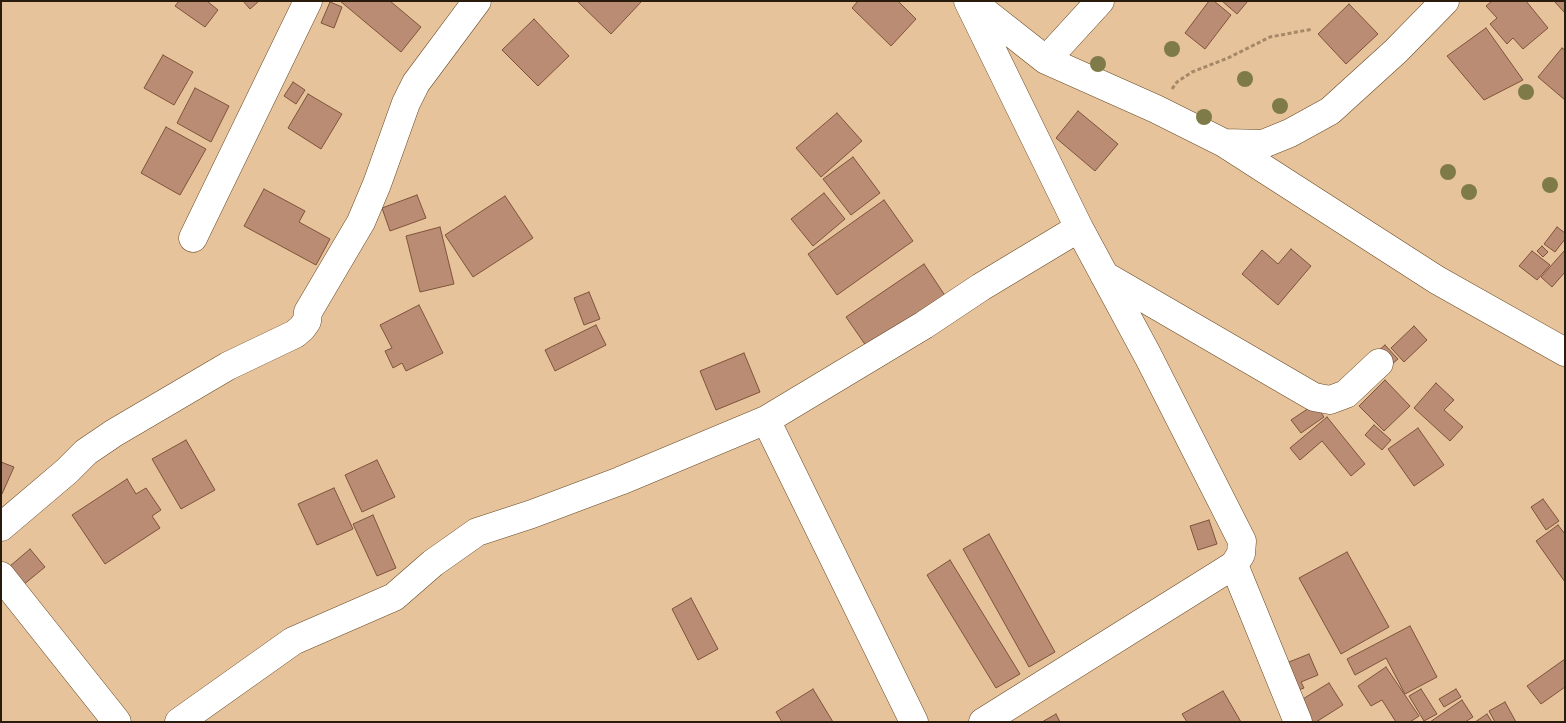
<!DOCTYPE html>
<html>
<head>
<meta charset="utf-8">
<style>
	body { margin:0 }
	#map { position:relative; width:1566px; height:723px; overflow:hidden; background:#e7c39b; font-family:"Source Serif 4",serif }
	canvas { display:block }
	.frame { position:absolute; inset:0; border:2px solid #291c0c; pointer-events:none }
</style>
</head>
<body>
<div id="map">
<canvas width="1566" height="723"></canvas>
<div class="frame"></div>
</div>
<script>
const ctx = document.querySelector('canvas').getContext('2d');
ctx.lineJoin = 'round';
function fillPath(path, color) { ctx.fillStyle = color; ctx.fill(path, 'evenodd'); }
const poly = rows => new Path2D(rows.map(r => 'M' + r).join(''));
function trace(path, color, width, dash) { ctx.strokeStyle = color; ctx.lineWidth = width; ctx.lineCap = dash ? 'butt' : 'round'; ctx.setLineDash(dash || []); ctx.stroke(path); }
const building = poly([
	[179,1,207,1,218,10,205,27,175,6,179,1],
	[243,1,259,1,250,9,243,1],
	[340,1,390,1,421,27,401,52,340,1],
	[577,1,642,1,611,34,577,1],
	[858,1,898,1,916,19,891,46,852,8,858,1],
	[1209,1,1214,1,1231,15,1205,49,1185,33,1209,1],
	[1222,1,1248,1,1237,14,1222,1],
	[1492,1,1526,1,1548,28,1523,49,1513,38,1507,44,1490,24,1497,18,1486,6,1492,1],
	[1554,1,1565,1,1565,13,1554,1],
	[330,2,342,7,334,28,321,23,330,2],
	[1349,4,1378,34,1346,64,1318,34,1349,4],
	[534,19,569,56,538,86,502,50,534,19],
	[1486,28,1523,80,1484,100,1447,56,1486,28],
	[1562,48,1565,50,1565,100,1538,77,1562,48],
	[163,55,193,72,174,105,144,88,163,55],
	[293,82,305,90,296,104,284,96,293,82],
	[195,88,229,106,211,142,177,123,195,88],
	[308,94,342,114,321,149,288,128,308,94],
	[1078,111,1118,144,1095,171,1056,138,1078,111],
	[837,113,862,141,821,177,796,148,837,113],
	[166,127,206,149,180,195,141,173,166,127],
	[853,157,880,193,851,215,823,179,853,157],
	[264,189,305,211,299,222,330,239,316,265,244,226,264,189],
	[824,193,845,219,813,246,791,219,824,193],
	[417,195,426,218,390,231,382,208,417,195],
	[505,196,533,238,473,277,445,235,505,196],
	[884,200,913,241,837,295,808,254,884,200],
	[440,227,454,284,420,292,406,236,440,227],
	[1557,227,1565,233,1565,239,1555,252,1544,244,1557,227],
	[1542,246,1548,252,1543,257,1537,251,1542,246],
	[1291,249,1311,266,1278,305,1242,274,1262,250,1278,264,1291,249],
	[1565,250,1565,272,1552,287,1541,277,1565,250],
	[1532,251,1550,265,1537,280,1519,266,1532,251],
	[924,264,948,300,871,353,846,317,924,264],
	[589,292,600,319,584,325,574,298,589,292],
	[419,305,443,353,406,371,402,363,393,368,385,351,392,348,380,325,419,305],
	[596,325,606,345,555,371,545,350,596,325],
	[1414,326,1427,340,1404,362,1391,348,1414,326],
	[1385,345,1398,359,1391,365,1378,351,1385,345],
	[744,353,760,392,716,410,700,371,744,353],
	[1385,380,1410,406,1384,431,1359,406,1385,380],
	[1436,383,1454,400,1444,410,1463,427,1450,441,1414,408,1436,383],
	[1315,404,1324,417,1301,433,1291,420,1315,404],
	[1327,417,1365,464,1351,476,1322,441,1300,460,1290,448,1327,417],
	[1374,425,1391,440,1382,450,1365,435,1374,425],
	[1418,428,1444,465,1414,486,1388,449,1418,428],
	[186,440,215,490,181,509,152,459,186,440],
	[377,460,395,497,362,512,345,475,377,460],
	[1,462,14,467,2,494,1,493,1,462],
	[127,479,136,494,146,488,161,510,152,516,160,528,105,564,72,515,127,479],
	[334,488,353,529,317,545,298,504,334,488],
	[1543,499,1559,521,1546,530,1531,507,1543,499],
	[373,515,396,568,377,576,353,524,373,515],
	[1209,520,1217,544,1198,550,1190,526,1209,520],
	[1558,525,1565,534,1565,582,1536,541,1558,525],
	[989,534,1055,652,1029,667,963,549,989,534],
	[30,549,45,567,17,590,3,572,30,549],
	[1347,552,1389,627,1341,654,1299,578,1347,552],
	[950,560,1020,674,996,688,927,575,950,560],
	[691,598,718,649,698,660,672,609,691,598],
	[1410,626,1437,677,1405,694,1386,658,1355,675,1347,659,1410,626],
	[1309,654,1318,675,1301,682,1304,688,1290,693,1279,666,1309,654],
	[1565,659,1565,687,1541,704,1527,686,1565,659],
	[1386,667,1419,716,1410,722,1396,722,1382,700,1371,706,1358,686,1386,667],
	[1329,683,1343,705,1316,722,1304,722,1293,705,1329,683],
	[813,689,833,722,782,722,776,712,813,689],
	[1421,689,1437,714,1424,721,1409,696,1421,689],
	[1456,689,1461,697,1444,707,1439,699,1456,689],
	[1223,691,1241,722,1187,722,1182,714,1223,691],
	[1462,700,1473,717,1465,722,1430,722,1462,700],
	[1505,702,1516,722,1495,722,1489,711,1505,702],
	[1056,714,1060,722,1042,722,1056,714],
	[1487,714,1492,722,1475,722,1487,714]
]);
const path = poly([
	[1172,89,1177,82,1192,72,1228,58,1270,37,1313,29]
]);
const minor = poly([
	[968,1,1079,228,1148,356,1242,541,1241,554,1234,565,983,722],
	[971,1,1046,60,1156,109,1224,143,1437,280,1565,352],
	[1046,60,1100,1],
	[1225,143,1263,144,1290,133,1330,111,1396,51,1445,1],
	[193,238,308,1],
	[1104,275,1314,397,1330,400,1346,394,1379,363],
	[766,420,914,722],
	[1,527,67,471,86,452,114,433,228,366,295,334,302,328,307,321,308,312,361,222,377,184,406,103,416,83,477,1],
	[1234,565,1298,722],
	[1,576,117,722],
	[179,722,293,641,394,597,433,563,477,532,532,514,620,481,766,420,924,325,981,287,1079,228]
]);
const trees = [
	[1172,49],
	[1098,64],
	[1245,79],
	[1526,92],
	[1280,106],
	[1204,117],
	[1448,172],
	[1550,185],
	[1469,192]
];
fillPath(building, '#ba8c73');
trace(building, '#7d533b', 1);
trace(minor, '#674923', 29);
trace(path, '#a48868', 3, [4, 2.5]);
trace(minor, '#fff', 28);
ctx.fillStyle = '#7e7b48';
for (const [x, y] of trees) { ctx.beginPath(); ctx.arc(x, y, 8, 0, 2 * Math.PI); ctx.fill(); }
</script>
</body>
</html>
